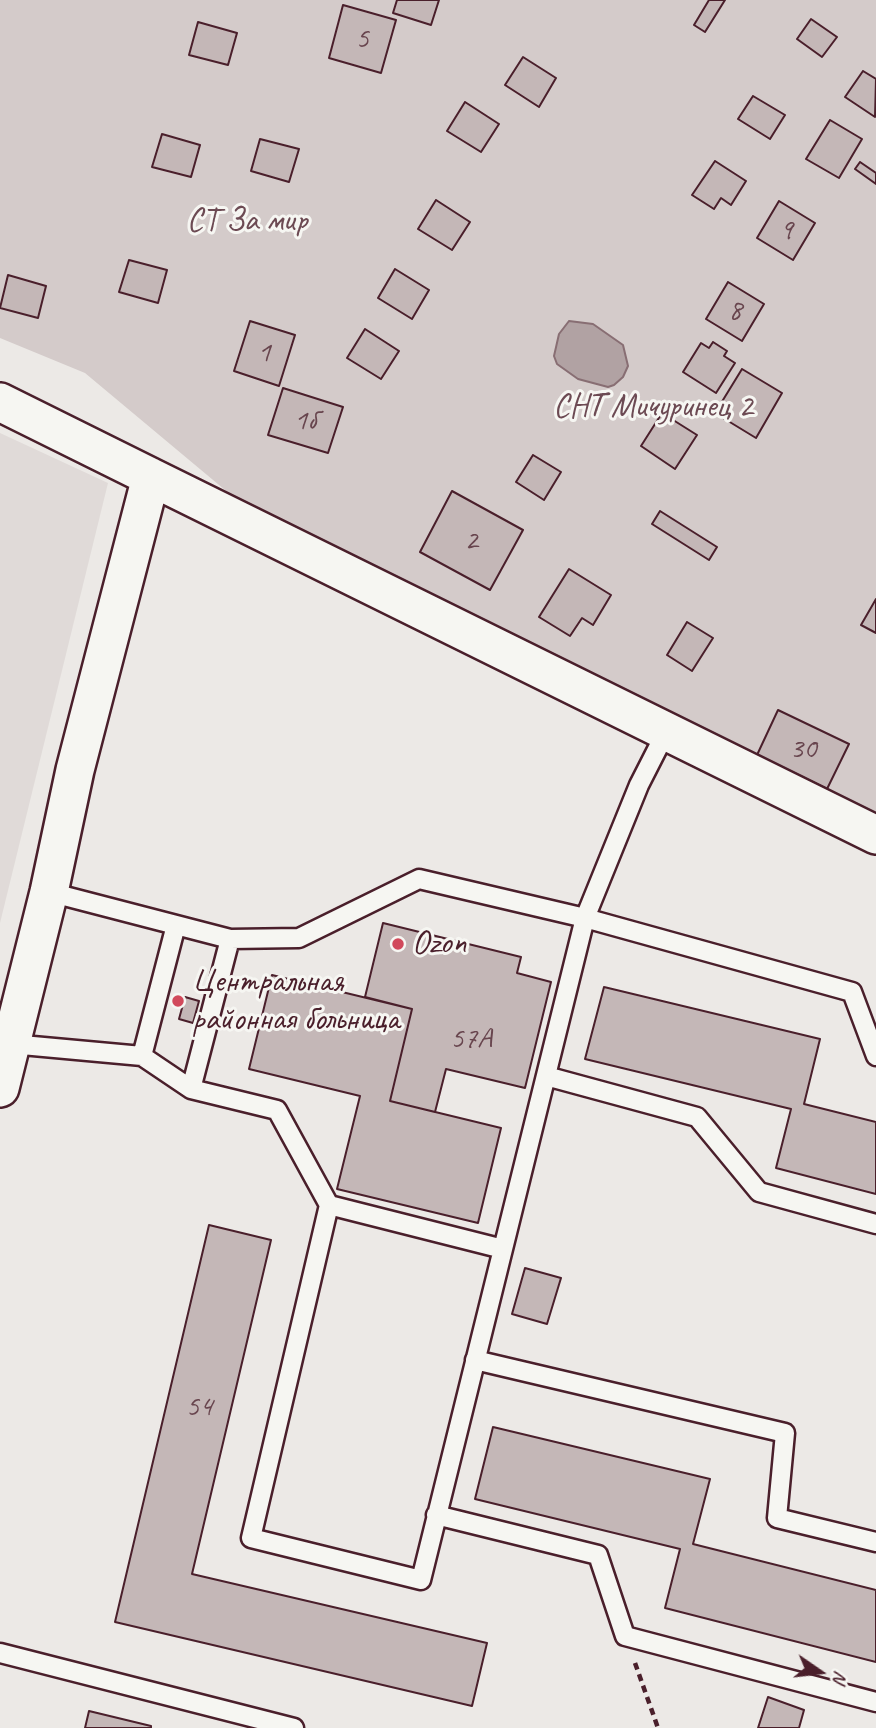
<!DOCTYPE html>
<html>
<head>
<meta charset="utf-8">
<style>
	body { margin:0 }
	#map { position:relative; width:876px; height:1728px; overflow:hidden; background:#ece9e6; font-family:Caveat,sans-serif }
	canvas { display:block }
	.north { position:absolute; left:785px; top:1637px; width:70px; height:70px; -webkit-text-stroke:5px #f6f6f2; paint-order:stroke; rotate:104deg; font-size:19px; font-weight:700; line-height:28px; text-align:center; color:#4a1f2b }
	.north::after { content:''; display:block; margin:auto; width:24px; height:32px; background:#4a1f2b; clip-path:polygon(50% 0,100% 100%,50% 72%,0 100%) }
</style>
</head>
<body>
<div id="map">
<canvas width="876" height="1728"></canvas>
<div class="north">N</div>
</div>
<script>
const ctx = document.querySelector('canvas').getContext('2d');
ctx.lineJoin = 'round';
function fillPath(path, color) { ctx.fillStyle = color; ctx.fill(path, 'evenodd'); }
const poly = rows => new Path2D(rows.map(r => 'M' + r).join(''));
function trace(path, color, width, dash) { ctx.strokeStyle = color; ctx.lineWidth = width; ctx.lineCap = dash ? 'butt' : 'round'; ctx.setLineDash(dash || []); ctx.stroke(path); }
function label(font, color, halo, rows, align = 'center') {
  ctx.font = font + ' Caveat,sans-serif'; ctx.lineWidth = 6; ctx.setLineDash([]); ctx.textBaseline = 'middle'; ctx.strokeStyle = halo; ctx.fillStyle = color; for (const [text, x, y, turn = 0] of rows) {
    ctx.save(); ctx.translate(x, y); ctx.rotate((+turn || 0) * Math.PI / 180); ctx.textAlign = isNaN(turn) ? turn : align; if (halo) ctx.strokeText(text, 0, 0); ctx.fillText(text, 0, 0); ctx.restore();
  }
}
const built = poly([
	[0,433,108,483,0,923]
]);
const green = poly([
	[0,0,876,0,876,827,304,556,85,373,0,338]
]);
const water = poly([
	[569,321,593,324,623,345,628,366,623,377,614,385,608,387,578,379,557,364,554,356,559,334,569,321]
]);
const building = poly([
	[397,0,439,0,431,25,393,13,397,0],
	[709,0,725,0,705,32,694,25,709,0],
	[343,5,396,20,381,73,329,58,343,5],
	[811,19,837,37,822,57,797,39,811,19],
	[198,22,237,33,228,65,189,55,198,22],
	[523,57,556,78,539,107,505,85,523,57],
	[863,71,876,79,875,117,845,97,863,71],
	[753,96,785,115,770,139,738,119,753,96],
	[465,102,499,124,481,152,447,131,465,102],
	[830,120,862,139,839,178,806,159,830,120],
	[162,134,200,145,191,177,152,167,162,134],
	[260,139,299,149,289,182,251,171,260,139],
	[715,161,746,181,731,205,721,198,714,209,692,195,715,161],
	[860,162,876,173,876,184,855,169,860,162],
	[436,200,470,222,452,250,418,229,436,200],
	[779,201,815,223,793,260,757,238,779,201],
	[129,260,167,270,158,303,119,292,129,260],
	[395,269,429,290,412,319,378,298,395,269],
	[8,275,46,286,38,318,0,308,8,275],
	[728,282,764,304,742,341,706,319,728,282],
	[250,321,295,335,279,386,234,371,250,321],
	[365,329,399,351,381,379,347,358,365,329],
	[713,342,727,351,724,356,735,363,716,393,683,372,701,343,709,348,713,342],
	[742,369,782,393,756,438,715,413,742,369],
	[283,388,343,407,328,453,268,435,283,388],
	[662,413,697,435,675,469,641,446,662,413],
	[533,455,561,472,544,500,516,482,533,455],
	[452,491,523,530,490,590,420,552,452,491],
	[660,511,717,547,709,560,652,524,660,511],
	[569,569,611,595,593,625,582,618,570,636,539,617,569,569],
	[876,599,876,633,861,625,876,599],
	[687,622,713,638,692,671,667,655,687,622],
	[778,710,849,744,827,789,757,755,778,710],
	[383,923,521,957,517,973,551,982,525,1088,446,1069,435,1112,390,1101,412,1009,365,997,383,923],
	[272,975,412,1009,390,1101,501,1128,478,1223,337,1189,360,1096,249,1069,272,975],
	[604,987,820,1039,804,1104,876,1122,876,1194,776,1168,791,1109,585,1059,604,987],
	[185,997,199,1001,193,1023,179,1019,185,997],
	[209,1225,271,1240,192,1574,487,1643,472,1706,115,1622,209,1225],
	[525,1268,561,1278,547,1324,512,1314,525,1268],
	[493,1427,710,1479,693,1544,876,1590,876,1662,665,1608,680,1549,475,1499,493,1427],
	[768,1697,804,1710,799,1728,758,1728,768,1697],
	[89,1711,151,1726,151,1728,85,1728,89,1711]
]);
const path = poly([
	[635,1663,658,1728]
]);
const lane = poly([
	[49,892,230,939,299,938,419,879,585,918,852,992,876,1056],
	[11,1044,142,1056,191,1089,277,1110,329,1205,251,1538,421,1580,585,918,639,785,666,732],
	[142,1056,176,925],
	[546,1076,697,1117,759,1192,876,1224],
	[191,1089,230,939],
	[329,1205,503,1249],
	[475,1360,785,1433,777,1518,876,1542],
	[436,1515,598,1555,625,1636,876,1702],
	[0,1653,294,1728]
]);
const street = poly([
	[0,402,151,477],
	[0,1088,49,892,75,770,151,477,876,835]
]);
const markers = [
	[398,944,7,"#d1495b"],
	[178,1001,7,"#d1495b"]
];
const numberNames = [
	["5",362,39],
	["9",786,231],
	["8",735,311],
	["1",264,353],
	["1б",305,421],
	["2",471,541],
	["30",803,749],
	["57А",471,1039],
	["54",199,1407]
];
const parkNames = [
	["СТ За мир",247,221],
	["СНТ Мичуринец 2",653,407]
];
const poiNames = [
	["Ozon",412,944],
	["Центральная",192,982],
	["районная больница",192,1020]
];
fillPath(built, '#e0dad8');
fillPath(green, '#d4cbca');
fillPath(water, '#b1a2a3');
trace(water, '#886e73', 2);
fillPath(building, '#c4b7b7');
trace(building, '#4a1f2b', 2);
trace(lane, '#4a1f2b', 23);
trace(street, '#4a1f2b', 42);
trace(path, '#4a1f2b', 4.5, [7, 5]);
trace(lane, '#f6f6f2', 18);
trace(street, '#f6f6f2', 37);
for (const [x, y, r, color] of markers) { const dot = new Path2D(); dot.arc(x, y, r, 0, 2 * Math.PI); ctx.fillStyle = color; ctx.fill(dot); trace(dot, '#f6f6f2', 2.5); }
label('30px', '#68454e', null, numberNames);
label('33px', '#6c4a53', '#f6f6f2', parkNames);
label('33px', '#4a1f2b', '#f6f6f2', poiNames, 'left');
</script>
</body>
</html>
